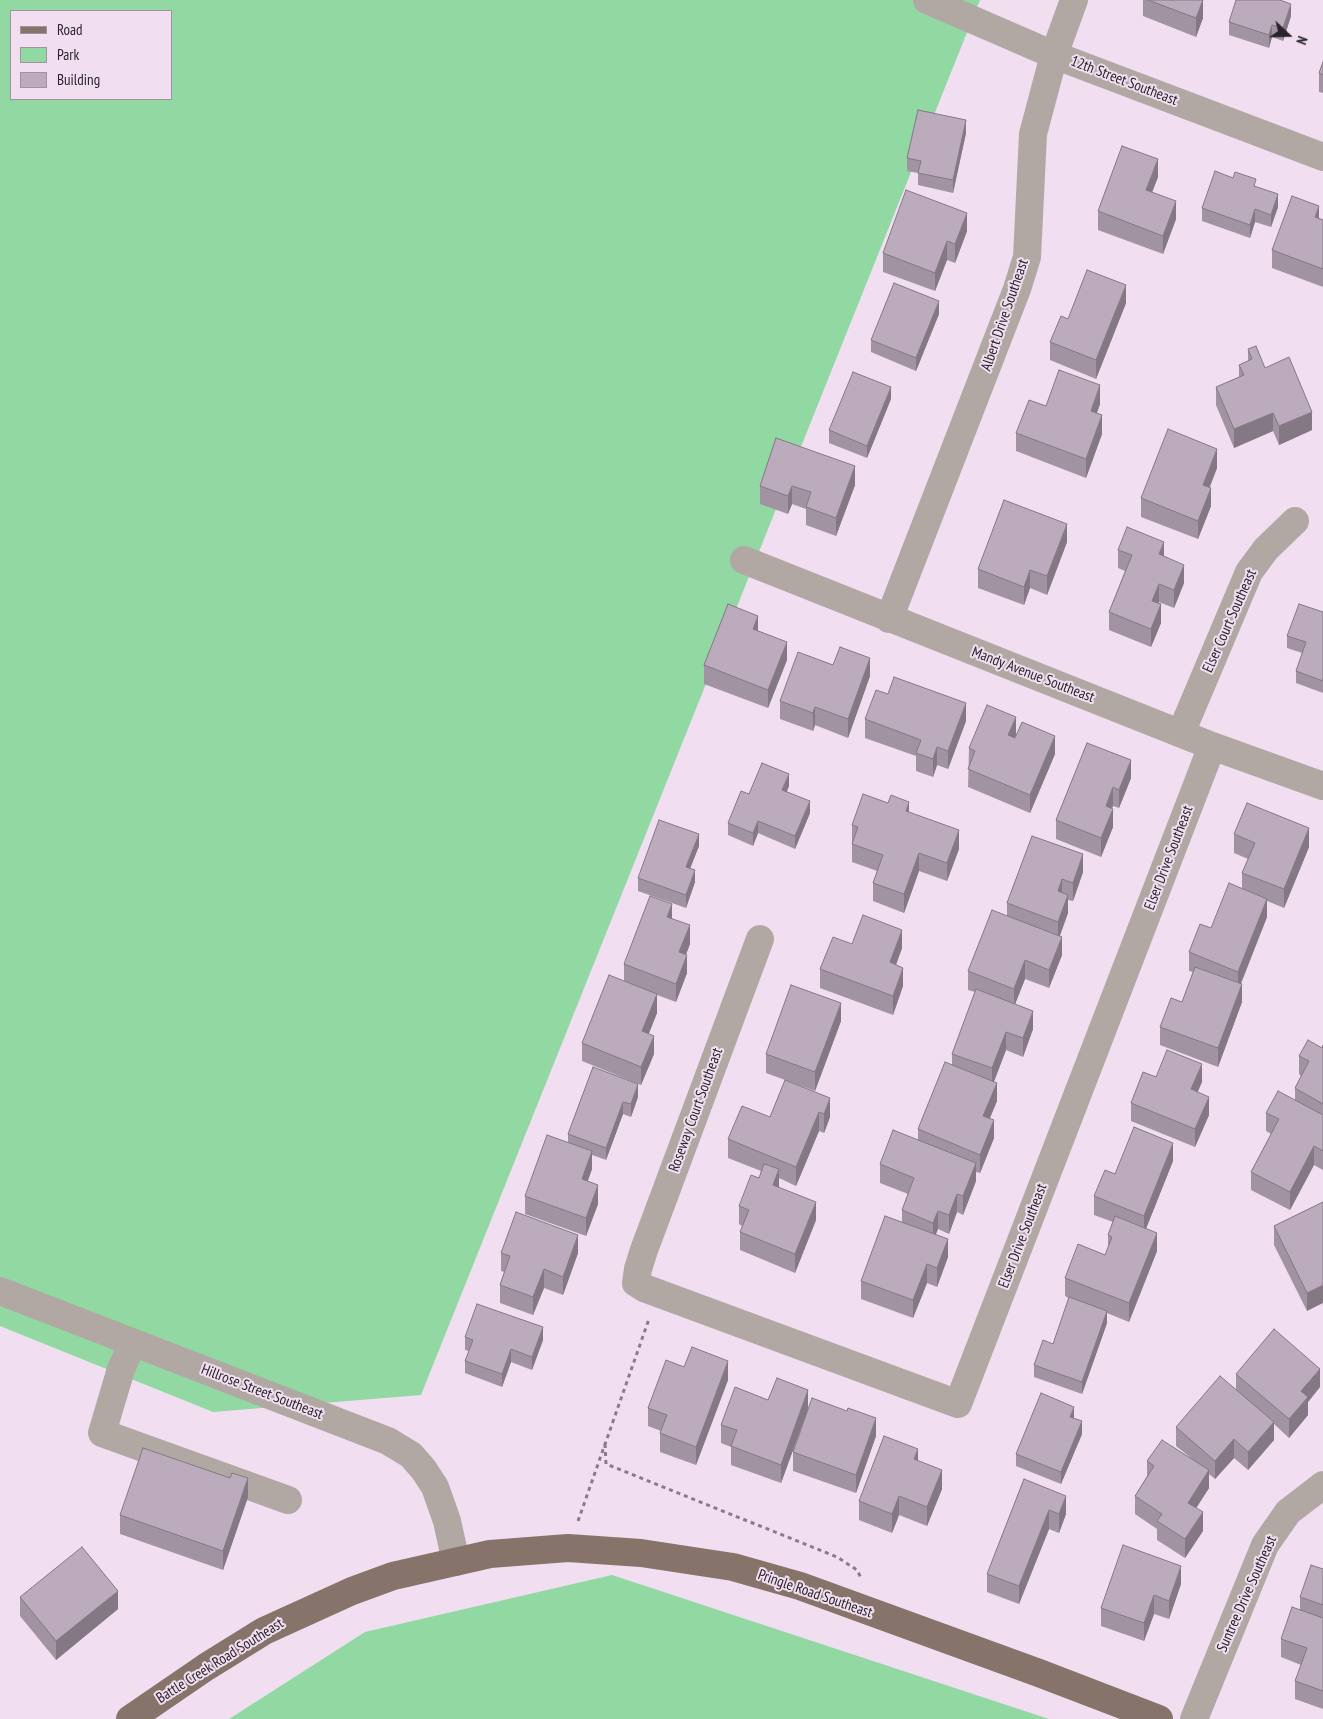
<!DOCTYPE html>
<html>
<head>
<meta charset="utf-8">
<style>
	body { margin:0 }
	#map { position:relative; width:1323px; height:1719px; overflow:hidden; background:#f1dff1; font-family:"PT Sans Narrow",sans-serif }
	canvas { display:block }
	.legend { position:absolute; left:10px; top:10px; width:162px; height:90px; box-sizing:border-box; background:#f1dff1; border:1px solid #a194a1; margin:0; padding:6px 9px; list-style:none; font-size:15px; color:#2a232a }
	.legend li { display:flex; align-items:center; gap:10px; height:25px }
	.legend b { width:25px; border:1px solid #a194a1 }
	.north { position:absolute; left:1263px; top:10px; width:50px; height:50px; -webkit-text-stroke:4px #f1dff1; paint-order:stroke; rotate:111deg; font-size:14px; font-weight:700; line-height:20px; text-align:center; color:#2a232a }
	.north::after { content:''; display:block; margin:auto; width:18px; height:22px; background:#2a232a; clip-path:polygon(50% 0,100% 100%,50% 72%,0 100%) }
</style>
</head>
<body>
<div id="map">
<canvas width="1323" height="1719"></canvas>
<ul class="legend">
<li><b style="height:6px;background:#86746b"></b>Road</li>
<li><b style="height:14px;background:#91d8a2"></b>Park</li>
<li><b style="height:14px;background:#bcabbc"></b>Building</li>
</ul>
<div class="north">N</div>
</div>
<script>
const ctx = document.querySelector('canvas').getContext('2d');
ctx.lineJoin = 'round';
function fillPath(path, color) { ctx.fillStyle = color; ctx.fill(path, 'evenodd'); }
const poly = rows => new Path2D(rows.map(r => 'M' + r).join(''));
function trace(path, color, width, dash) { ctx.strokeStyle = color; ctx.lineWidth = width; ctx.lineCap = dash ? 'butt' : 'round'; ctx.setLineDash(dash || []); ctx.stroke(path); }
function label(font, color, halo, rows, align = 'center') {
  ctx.font = font + ' "PT Sans Narrow",sans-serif'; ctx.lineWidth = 4; ctx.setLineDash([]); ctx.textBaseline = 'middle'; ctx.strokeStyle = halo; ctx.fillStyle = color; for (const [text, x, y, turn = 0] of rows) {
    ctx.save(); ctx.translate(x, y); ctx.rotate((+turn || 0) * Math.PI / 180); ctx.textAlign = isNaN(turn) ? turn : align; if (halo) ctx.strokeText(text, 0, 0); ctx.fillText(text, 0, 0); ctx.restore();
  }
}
const green = poly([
	[0,0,980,0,421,1395,213,1412,0,1326],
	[11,11,171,11,171,99,11,99],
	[612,1575,1049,1719,229,1719,365,1632]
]);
const path = poly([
	[605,1444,606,1464,837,1557,857,1570,861,1578],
	[578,1521,649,1319]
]);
const minor = poly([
	[927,0,1054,55,1323,157],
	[744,560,1212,746,1323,786],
	[889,619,1017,289,1027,257,1033,134,1054,55,1074,0],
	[1181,733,1249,572,1266,549,1295,521],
	[760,939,644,1250,638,1269,636,1283,644,1288,958,1404,1212,746],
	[0,1291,388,1441,411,1455,424,1470,435,1487,447,1521,456,1562],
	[133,1343,121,1369,102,1433,288,1500],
	[1194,1719,1265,1545,1288,1512,1323,1485]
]);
const major = poly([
	[130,1719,206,1667,264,1631,352,1591,393,1576,490,1554,568,1548,641,1553,733,1567,800,1586,1039,1673,1159,1719]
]);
const wall = poly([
	[1143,0,1203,0,1203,18,1196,37,1143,16],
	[1291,16,1283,41,1272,37,1269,48,1229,35,1229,22],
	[1323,62,1323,93,1319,92,1319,73],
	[966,133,953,193,918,185,918,173,907,171,907,158],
	[1158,177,1152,192,1176,219,1163,254,1098,230,1098,211],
	[1256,187,1278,207,1271,227,1255,222,1250,238,1202,221,1202,208],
	[1319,218,1323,220,1323,287,1272,268,1272,250],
	[967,231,955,263,947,260,935,291,883,272,883,253],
	[1126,303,1096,379,1050,360,1050,342,1068,319],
	[939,314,916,371,871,352,871,340],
	[1248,349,1265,368,1312,430,1279,445,1273,431,1234,448,1216,405,1216,387,1239,377,1239,365,1248,361],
	[891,399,867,458,829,443,829,430],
	[1100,404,1097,413,1102,434,1086,478,1016,451,1016,433,1046,406],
	[1217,468,1210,487,1211,506,1198,539,1141,517,1141,498],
	[855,485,836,536,806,525,806,509,792,504,788,514,760,504,760,486],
	[1067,542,1047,595,1030,588,1024,605,978,588,978,569],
	[1118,550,1164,556,1184,583,1174,608,1159,602,1159,603,1161,623,1151,647,1109,630,1109,612,1125,571,1118,568],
	[1323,612,1323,693,1296,683,1296,671,1302,653,1287,648,1287,636],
	[758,630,787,660,768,708,704,684,704,665],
	[833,665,870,676,848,738,815,725,813,731,780,719,780,701],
	[865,719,966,721,948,769,937,765,933,777,916,771,916,756,865,738],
	[1016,735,1015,738,1055,754,1030,813,968,787,969,748],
	[1087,743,1131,778,1119,808,1113,806,1112,808,1113,827,1101,857,1056,839,1056,820],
	[789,786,787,791,810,813,795,849,758,833,753,846,728,835,728,823,749,794],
	[909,812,959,849,947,881,919,871,904,913,873,901,873,883,877,871,852,862,852,825],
	[1234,834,1309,847,1284,908,1267,901,1267,917,1241,984,1242,1002,1218,1067,1160,1045,1160,1027,1182,1002,1193,972,1189,971,1189,952,1211,928,1242,889,1242,873,1248,859,1234,853],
	[1032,836,1083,872,1073,901,1068,900,1068,913,1060,936,1062,955,1049,988,1025,979,1015,1004,1033,1029,1023,1057,1006,1050,994,1082,997,1101,990,1118,994,1138,980,1173,976,1172,976,1181,963,1215,957,1212,949,1234,938,1229,936,1234,948,1257,937,1287,927,1283,913,1318,861,1299,861,1281,902,1222,902,1210,908,1194,880,1183,880,1164,918,1140,918,1129,952,1065,952,1054,975,992,968,990,968,971,1007,916,1007,903],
	[699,846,690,868,695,882,686,908,638,891,638,878],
	[672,919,690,944,686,955,687,973,676,1002,657,995,657,1013,649,1034,654,1054,641,1085,582,1061,582,1043,624,981,624,964],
	[852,944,902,948,896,965,903,986,893,1015,820,988,820,969],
	[841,1021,815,1091,766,1073,766,1054],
	[1323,1045,1323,1170,1314,1165,1290,1210,1251,1190,1251,1172,1271,1134,1266,1131,1266,1113,1295,1100,1295,1088,1301,1076,1299,1074,1299,1056,1322,1048],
	[593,1067,638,1097,631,1117,623,1114,606,1160,592,1155,592,1169,587,1181,598,1204,586,1236,525,1214,525,1196,568,1142,568,1134],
	[1156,1077,1202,1082,1197,1092,1209,1115,1195,1147,1131,1121,1131,1103],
	[785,1080,830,1117,824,1133,819,1131,796,1186,779,1178,779,1187,816,1220,795,1273,740,1250,740,1232,742,1226,739,1224,739,1206,759,1178,761,1171,728,1158,728,1139,770,1117],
	[1173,1161,1146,1228,1157,1251,1129,1322,1107,1313,1107,1323,1082,1394,1034,1377,1034,1365,1053,1344,1069,1298,1065,1296,1065,1278,1105,1255,1108,1249,1108,1235,1113,1222,1094,1215,1094,1196,1115,1174],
	[1323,1202,1307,1311,1274,1245,1274,1226],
	[501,1253,578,1253,563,1295,544,1288,533,1315,500,1303,500,1285,504,1272,501,1271],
	[465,1337,543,1340,532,1370,511,1362,502,1387,465,1373,465,1361,469,1351,465,1350],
	[684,1367,728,1380,696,1465,660,1452,660,1433,661,1431,648,1426,648,1408],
	[1236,1374,1320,1387,1308,1402,1308,1415,1289,1438,1274,1424,1274,1440,1248,1470,1234,1458,1215,1479,1209,1474,1209,1488,1196,1508,1203,1531,1185,1558,1157,1540,1157,1529,1135,1514,1135,1496,1147,1476,1147,1461,1191,1458,1176,1446,1176,1427,1236,1390],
	[768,1400,808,1409,781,1483,731,1465,731,1447,721,1443,721,1425],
	[1074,1418,1082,1434,1061,1484,1016,1466,1016,1454],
	[876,1436,856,1493,793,1471,793,1452],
	[918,1461,942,1489,927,1526,899,1515,892,1533,859,1520,859,1501],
	[230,1478,248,1497,223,1570,120,1534,120,1515],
	[1024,1479,1066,1514,1059,1533,1049,1529,1019,1604,987,1592,987,1574],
	[1323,1569,1323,1709,1295,1699,1295,1681,1301,1665,1281,1657,1281,1639,1300,1609,1300,1597],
	[1181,1584,1169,1619,1154,1614,1144,1641,1101,1626,1101,1608],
	[20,1597,118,1609,56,1660,20,1616]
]);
const shadedWall = poly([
	[1203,0,1203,18,1196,37,1196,18],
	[1291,4,1291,16,1283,41,1283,28],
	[1272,25,1272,37,1269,48,1269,35],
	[966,120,966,133,953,193,953,180],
	[1158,159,1158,177,1146,208,1146,190],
	[1278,194,1278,207,1271,227,1271,215],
	[1176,201,1176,219,1163,254,1163,236],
	[1319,206,1319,224,1315,217],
	[1255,209,1255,222,1250,238,1250,225],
	[967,213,967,231,955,263,955,244],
	[947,241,947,260,935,291,935,273],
	[1126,285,1126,303,1096,379,1096,360],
	[939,301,939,314,916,371,916,358],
	[1100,385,1100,404,1091,429,1091,411],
	[891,387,891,399,867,458,867,446],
	[1312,412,1312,430,1279,445,1279,426],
	[1273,413,1273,431,1234,448,1234,429],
	[1102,415,1102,434,1086,478,1086,459],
	[1217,449,1217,468,1203,503,1203,485],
	[855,466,855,485,836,536,836,518],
	[792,486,792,504,788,514,788,496],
	[1211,488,1211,506,1198,539,1198,521],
	[1067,524,1067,542,1047,595,1047,576],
	[1164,542,1164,561,1159,554],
	[1184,565,1184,583,1174,608,1174,590],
	[1030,570,1030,588,1024,605,1024,587],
	[1159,584,1159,602,1152,619,1152,601],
	[1161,604,1161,623,1151,647,1151,629],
	[758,616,758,634,753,629],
	[787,642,787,660,768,708,768,690],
	[870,658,870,676,848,738,848,719],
	[966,703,966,721,948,769,948,751],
	[815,707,815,725,813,731,813,713],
	[1016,717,1016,735,1008,754,1008,735],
	[1055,736,1055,754,1030,813,1030,795],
	[937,747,937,765,933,777,933,759],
	[1131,760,1131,778,1119,808,1119,790],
	[789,774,789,786,782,802,782,790],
	[1113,787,1113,806,1106,824,1106,806],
	[810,801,810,813,795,849,795,836],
	[909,802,909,820,906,811],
	[1113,809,1113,827,1101,857,1101,838],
	[758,821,758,833,753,846,753,833],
	[1309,828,1309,847,1284,908,1284,889],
	[959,830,959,849,947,881,947,863],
	[699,834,699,846,686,879,686,867],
	[919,853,919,871,904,913,904,894],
	[1083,854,1083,872,1073,901,1073,883],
	[695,870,695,882,686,908,686,895],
	[1062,879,1062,898,1058,891],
	[1068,895,1068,913,1058,940,1058,922],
	[1267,899,1267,917,1238,990,1238,972],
	[672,904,672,922,667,917],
	[690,925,690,944,679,971,679,952],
	[902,930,902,948,890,981,890,962],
	[1062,937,1062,955,1049,988,1049,970],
	[687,955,687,973,676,1002,676,984],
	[1025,960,1025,979,1014,1007,1014,989],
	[903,968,903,986,893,1015,893,996],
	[1242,984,1242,1002,1218,1067,1218,1048],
	[657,994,657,1013,642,1049,642,1031],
	[841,1003,841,1021,815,1091,815,1072],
	[1033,1011,1033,1029,1023,1057,1023,1038],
	[1006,1032,1006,1050,992,1086,992,1068],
	[654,1036,654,1054,641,1085,641,1067],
	[1202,1064,1202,1082,1191,1108,1191,1089],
	[997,1083,997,1101,983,1134,983,1116],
	[638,1084,638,1097,631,1117,631,1104],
	[1209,1097,1209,1115,1195,1147,1195,1129],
	[830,1098,830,1117,824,1133,824,1114],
	[623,1102,623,1114,606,1160,606,1148],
	[819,1112,819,1131,796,1186,796,1167],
	[994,1120,994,1138,980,1173,980,1155],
	[1173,1143,1173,1161,1144,1234,1144,1216],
	[1314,1146,1314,1165,1290,1210,1290,1192],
	[592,1151,592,1169,582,1198,582,1179],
	[976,1163,976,1181,963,1215,963,1196],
	[779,1169,779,1188,773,1185],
	[598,1185,598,1204,586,1236,586,1218],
	[957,1194,957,1212,949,1234,949,1215],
	[816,1202,816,1220,795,1273,795,1254],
	[938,1211,938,1229,933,1241,933,1223],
	[1157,1233,1157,1251,1129,1322,1129,1303],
	[578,1235,578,1253,563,1295,563,1277],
	[948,1239,948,1257,937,1287,937,1268],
	[927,1264,927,1283,913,1318,913,1300],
	[544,1269,544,1288,533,1315,533,1297],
	[1323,1285,1323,1303,1307,1311,1307,1293],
	[1107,1311,1107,1323,1082,1394,1082,1382],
	[543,1327,543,1340,532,1370,532,1357],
	[511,1349,511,1362,502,1387,502,1374],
	[728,1361,728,1380,696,1465,696,1447],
	[1320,1369,1320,1387,1308,1402,1308,1415,1289,1438,1289,1419,1301,1391],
	[808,1390,808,1409,781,1483,781,1465],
	[1074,1407,1074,1419,1070,1417],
	[876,1418,876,1436,856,1493,856,1475],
	[1082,1421,1082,1434,1061,1484,1061,1472],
	[1274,1422,1274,1440,1248,1470,1248,1452],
	[1234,1439,1234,1458,1215,1479,1215,1461],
	[918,1449,918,1467,914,1459],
	[942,1470,942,1489,927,1526,927,1507],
	[1209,1470,1209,1488,1188,1521,1188,1503],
	[248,1478,248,1497,223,1570,223,1551],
	[899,1496,899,1515,892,1533,892,1514],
	[1066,1496,1066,1514,1059,1533,1059,1514],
	[1049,1510,1049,1529,1019,1604,1019,1586],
	[1203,1512,1203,1531,1185,1558,1185,1539],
	[1181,1566,1181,1584,1169,1619,1169,1601],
	[118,1591,118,1609,56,1660,56,1641],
	[1154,1595,1154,1614,1144,1641,1144,1623]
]);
const building = poly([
	[1148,0,1203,0,1196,18,1148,0],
	[1236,0,1280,0,1291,4,1283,28,1272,25,1269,35,1229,22,1236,0],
	[1323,62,1323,75,1319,73,1323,62],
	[918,110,966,120,953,180,918,173,921,161,907,158,918,110],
	[1122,146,1158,159,1146,190,1176,201,1163,236,1098,211,1122,146],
	[1215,171,1233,178,1235,172,1256,179,1254,186,1278,194,1271,215,1255,209,1250,225,1202,208,1215,171],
	[906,190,967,213,955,244,947,241,935,273,883,253,906,190],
	[1292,196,1319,206,1315,217,1323,220,1323,269,1272,250,1292,196],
	[1087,270,1126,285,1096,360,1050,342,1061,316,1068,319,1087,270],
	[894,283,939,301,916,358,871,340,894,283],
	[1256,346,1265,368,1289,357,1312,412,1279,426,1273,413,1234,429,1216,387,1244,375,1239,365,1252,359,1248,349,1256,346],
	[1059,370,1100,385,1091,411,1102,415,1086,459,1016,433,1029,400,1046,406,1059,370],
	[853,372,891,387,867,446,829,430,853,372],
	[1168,429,1217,449,1203,485,1211,488,1198,521,1141,498,1168,429],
	[776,438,855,466,836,518,806,507,811,492,792,486,788,496,760,486,776,438],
	[1004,500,1067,524,1047,576,1030,570,1024,587,978,569,1004,500],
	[1127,527,1164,542,1159,554,1184,565,1174,590,1159,584,1152,601,1161,604,1151,629,1109,612,1132,555,1118,550,1127,527],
	[728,604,758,616,753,629,787,642,768,690,704,665,728,604],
	[1299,604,1323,612,1323,681,1296,671,1306,642,1287,636,1299,604],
	[840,647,870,658,848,719,815,707,813,713,780,701,798,652,833,665,840,647],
	[894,677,966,703,948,751,937,747,933,759,916,753,921,740,865,719,876,690,888,694,894,677],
	[987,705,1016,717,1008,735,1015,738,1022,722,1055,736,1030,795,968,769,975,751,969,748,987,705],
	[1087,743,1131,760,1119,790,1113,787,1106,806,1113,809,1101,838,1056,820,1087,743],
	[762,763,789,774,782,790,810,801,795,836,758,821,753,833,728,823,741,791,749,794,762,763],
	[863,794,888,803,891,795,909,802,906,811,959,830,947,863,919,853,904,894,873,883,883,855,852,844,858,827,852,825,863,794],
	[1247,803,1309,828,1284,889,1242,873,1255,843,1234,834,1247,803],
	[659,820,699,834,686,867,695,870,686,895,638,878,659,820],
	[1032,836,1083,854,1073,883,1062,879,1058,891,1068,895,1058,922,1007,903,1032,836],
	[1229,883,1267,899,1238,972,1189,952,1200,924,1211,928,1229,883],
	[650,896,672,904,667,917,690,925,679,952,687,955,676,984,624,964,650,896],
	[992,910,1062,937,1049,970,1025,960,1014,989,968,971,992,910],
	[863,915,902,930,890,962,903,968,893,996,820,969,833,937,852,944,863,915],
	[1195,967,1242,984,1218,1048,1160,1027,1171,998,1182,1002,1195,967],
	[609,975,657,994,642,1031,654,1036,641,1067,582,1043,609,975],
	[791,985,841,1003,815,1072,766,1054,791,985],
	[976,989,1033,1011,1023,1038,1006,1032,992,1068,952,1054,976,989],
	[1308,1040,1322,1048,1323,1045,1323,1104,1295,1088,1309,1061,1299,1056,1308,1040],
	[1167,1050,1202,1064,1191,1089,1209,1097,1195,1129,1131,1103,1143,1072,1156,1077,1167,1050],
	[945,1062,997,1083,983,1116,994,1120,980,1155,918,1129,945,1062],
	[593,1067,638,1084,631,1104,623,1102,606,1148,568,1134,593,1067],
	[785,1080,830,1098,824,1114,819,1112,796,1167,728,1139,742,1106,770,1117,785,1080],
	[1278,1091,1323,1115,1323,1151,1314,1146,1290,1192,1251,1172,1279,1119,1266,1113,1278,1091],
	[1134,1127,1173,1143,1144,1216,1094,1196,1105,1170,1115,1174,1134,1127],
	[893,1130,976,1163,963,1196,957,1194,949,1215,938,1211,933,1223,902,1210,914,1178,880,1164,893,1130],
	[547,1135,592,1151,582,1179,598,1185,586,1218,525,1196,547,1135],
	[764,1164,779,1169,773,1185,816,1202,795,1254,740,1232,749,1210,739,1206,751,1175,759,1178,764,1164],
	[1323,1202,1323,1285,1307,1293,1274,1226,1323,1202],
	[516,1212,578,1235,563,1277,544,1269,533,1297,500,1285,510,1256,501,1253,516,1212],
	[885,1216,948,1239,937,1268,927,1264,913,1300,861,1281,885,1216],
	[1115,1216,1157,1233,1129,1303,1065,1278,1078,1244,1105,1255,1112,1237,1108,1235,1115,1216],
	[1069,1297,1107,1311,1082,1382,1034,1365,1043,1340,1053,1344,1069,1297],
	[477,1304,543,1327,532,1357,511,1349,502,1374,465,1361,473,1340,465,1337,477,1304],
	[1274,1329,1320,1369,1301,1391,1308,1397,1289,1419,1236,1374,1274,1329],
	[692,1347,728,1361,696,1447,660,1433,667,1415,648,1408,666,1360,684,1367,692,1347],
	[1220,1376,1274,1422,1248,1452,1234,1439,1215,1461,1176,1427,1220,1376],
	[777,1378,808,1390,781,1465,731,1446,737,1430,721,1425,735,1387,768,1400,777,1378],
	[1041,1393,1074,1407,1070,1417,1082,1421,1061,1472,1016,1454,1041,1393],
	[812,1398,847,1411,848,1408,876,1418,856,1475,793,1452,812,1398],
	[884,1436,918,1449,914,1459,942,1470,927,1507,899,1496,892,1514,859,1501,884,1436],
	[1162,1440,1209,1470,1188,1503,1203,1512,1185,1539,1157,1521,1162,1514,1135,1496,1154,1466,1147,1461,1162,1440],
	[143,1448,230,1478,232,1473,248,1478,223,1551,120,1515,143,1448],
	[1024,1479,1066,1496,1059,1514,1049,1510,1019,1586,987,1574,1024,1479],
	[1123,1545,1181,1566,1169,1601,1154,1595,1144,1623,1101,1608,1123,1545],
	[82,1547,118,1591,56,1641,20,1597,82,1547],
	[1311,1565,1323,1569,1323,1605,1300,1597,1311,1565],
	[1292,1607,1323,1618,1323,1691,1295,1681,1307,1648,1281,1639,1292,1607]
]);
const streetNames = [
	["12th Street Southeast",1124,81,21],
	["Albert Drive Southeast",1005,315,-71],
	["Elser Court Southeast",1230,621,-66],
	["Mandy Avenue Southeast",1033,675,21],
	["Elser Drive Southeast",1169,858,-69],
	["Roseway Court Southeast",696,1110,-70],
	["Elser Drive Southeast",1023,1236,-69],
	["Hillrose Street Southeast",262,1392,21],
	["Pringle Road Southeast",815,1594,19],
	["Suntree Drive Southeast",1247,1594,-66],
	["Battle Creek Road Southeast",220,1661,-32]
];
fillPath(green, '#91d8a2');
trace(path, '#887c88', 3, [4, 4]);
trace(minor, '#b2a8a3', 28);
trace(major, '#86746b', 28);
fillPath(wall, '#a293a2');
fillPath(shadedWall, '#847884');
fillPath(building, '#bcabbc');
trace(building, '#847884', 1);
label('15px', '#2a232a', '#f1dff1', streetNames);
</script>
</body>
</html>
